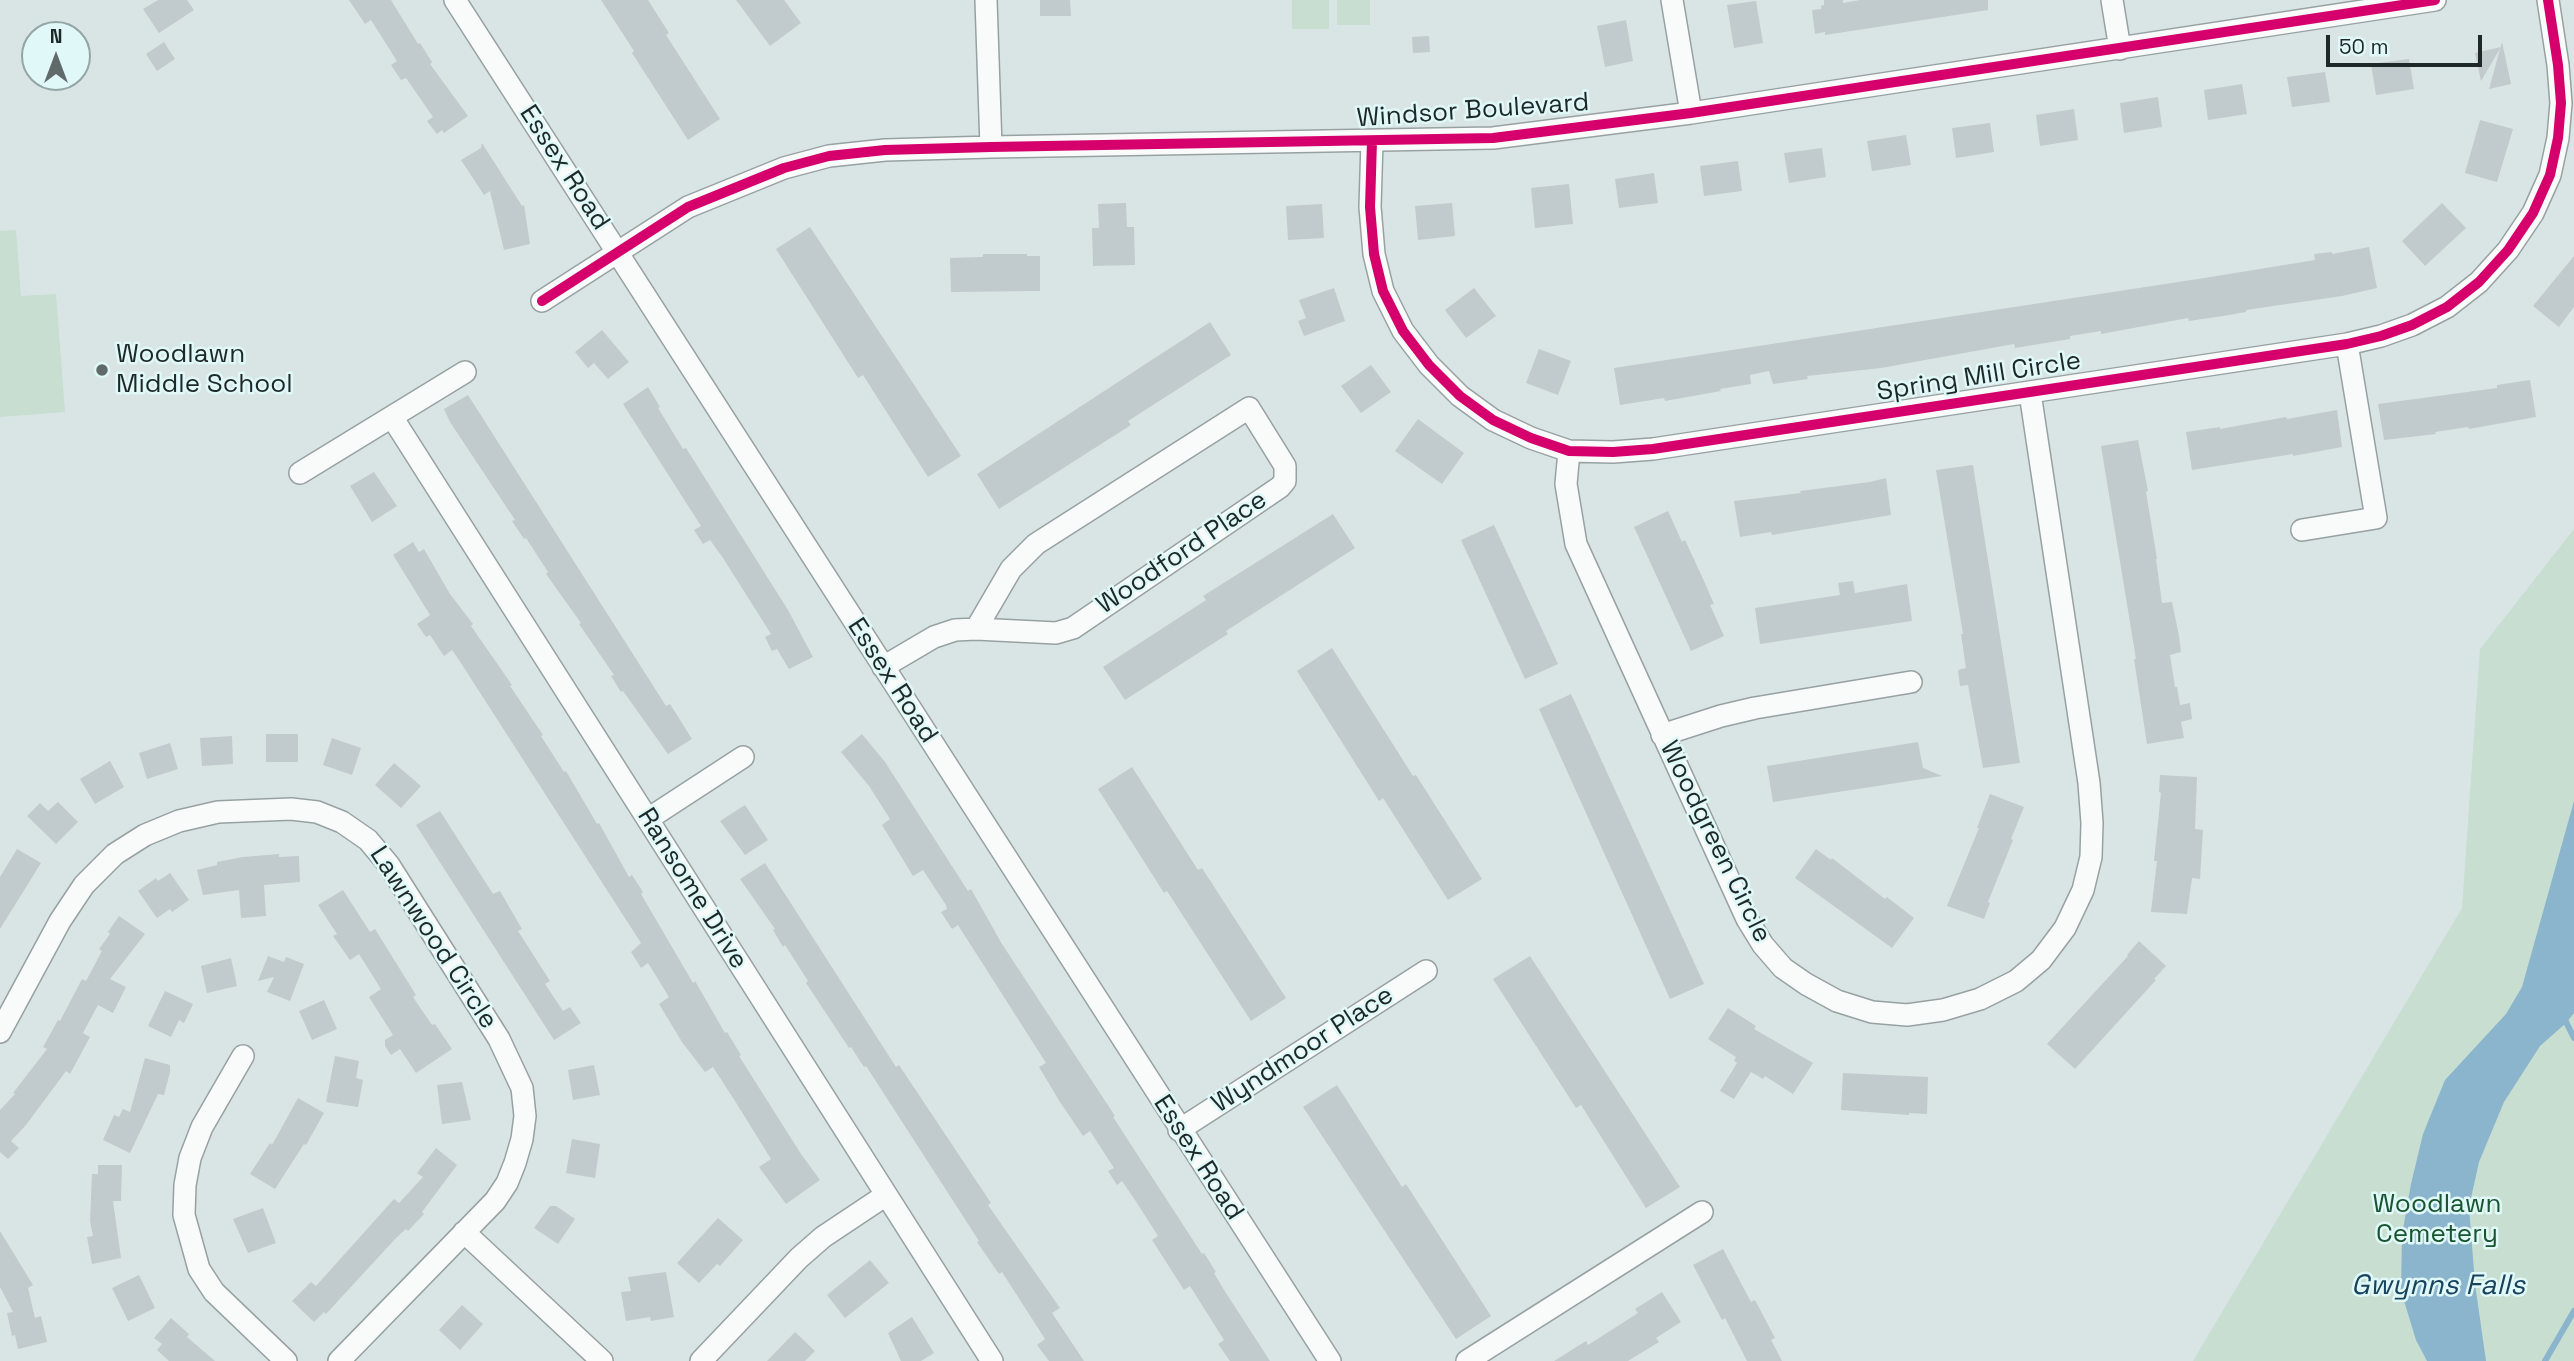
<!DOCTYPE html>
<html>
<head>
<meta charset="utf-8">
<style>
	body { margin:0 }
	#map { position:relative; width:2574px; height:1361px; overflow:hidden; background:#d9e5e5; font-family:"Space Grotesk",sans-serif }
	canvas { display:block }
	.north { position:absolute; left:21px; top:21px; width:70px; height:70px; box-sizing:border-box; background:#e0f8f8; border:2px solid #93a5a5; border-radius:50%; rotate:0deg; font-size:19px; font-weight:700; line-height:28px; text-align:center; color:#1f2828 }
	.north::after { content:''; display:block; margin:auto; width:24px; height:32px; background:#606a6a; clip-path:polygon(50% 0,100% 100%,50% 72%,0 100%) }
	.scale { position:absolute; left:2326px; top:35px; width:156px; height:32px; box-sizing:border-box; border:4px solid #1f2828; border-top:0; padding-left:9px; font-size:21px; line-height:24px; white-space:nowrap; color:#1f2828; -webkit-text-stroke:5px #e0f8f8; paint-order:stroke }
</style>
</head>
<body>
<div id="map">
<canvas width="2574" height="1361"></canvas>
<div class="north">N</div>
<div class="scale">50 m</div>
</div>
<script>
const ctx = document.querySelector('canvas').getContext('2d');
ctx.lineJoin = 'round';
function fillPath(path, color) { ctx.fillStyle = color; ctx.fill(path, 'evenodd'); }
const poly = rows => new Path2D(rows.map(r => 'M' + r).join(''));
function trace(path, color, width, dash) { ctx.strokeStyle = color; ctx.lineWidth = width; ctx.lineCap = dash ? 'butt' : 'round'; ctx.setLineDash(dash || []); ctx.stroke(path); }
function label(font, color, halo, rows, align = 'center') {
  ctx.font = font + ' "Space Grotesk",sans-serif'; ctx.lineWidth = 5; ctx.setLineDash([]); ctx.textBaseline = 'middle'; ctx.strokeStyle = halo; ctx.fillStyle = color; for (const [text, x, y, turn = 0] of rows) {
    ctx.save(); ctx.translate(x, y); ctx.rotate((+turn || 0) * Math.PI / 180); ctx.textAlign = isNaN(turn) ? turn : align; if (halo) ctx.strokeText(text, 0, 0); ctx.fillText(text, 0, 0); ctx.restore();
  }
}
const green = poly([
	[1292,0,1329,0,1329,29,1292,29],
	[1337,0,1370,0,1370,25,1337,25],
	[16,230,21,296,56,294,65,412,0,417,0,231],
	[2574,529,2574,1361,2193,1361,2462,908,2480,649]
]);
const water = poly([
	[2574,801,2574,1013,2566,1023,2540,1046,2504,1102,2479,1162,2469,1207,2475,1284,2486,1361,2427,1361,2416,1340,2401,1291,2402,1235,2411,1184,2423,1134,2445,1080,2506,1014,2522,987]
]);
const stream = poly([
	[2564,1018,2574,1038],
	[2545,1361,2574,1311]
]);
const building = poly([
	[158,0,187,0,194,10,159,33,143,9],
	[349,0,391,0,418,44,420,43,432,62,430,64,468,116,444,133,442,130,437,134,427,121,433,117,406,78,401,80,391,65,397,61,371,20,365,24],
	[601,0,648,0,669,33,666,35,720,119,688,140,632,53,634,51],
	[736,0,784,0,801,23,770,46],
	[1040,0,1070,0,1071,16,1040,16],
	[1824,0,1843,0,1843,3,1860,0,1988,0,1988,10,1825,35,1825,32,1815,34,1812,10,1821,9,1821,6,1824,5],
	[1756,1,1763,43,1734,48,1727,5],
	[1626,20,1633,61,1605,67,1597,26],
	[1429,36,1430,52,1413,53,1412,37],
	[164,42,175,59,157,71,146,54],
	[2502,42,2511,84,2489,89],
	[2501,47,2481,81,2475,53],
	[2409,59,2414,89,2376,95,2371,64],
	[2325,72,2330,102,2292,107,2287,77],
	[2242,84,2247,114,2208,120,2204,90],
	[2158,97,2162,127,2124,133,2120,103],
	[2074,109,2078,140,2040,146,2036,115],
	[2480,120,2513,129,2497,182,2465,173],
	[1990,123,1994,152,1956,158,1952,128],
	[1906,135,1911,165,1872,171,1867,141],
	[482,143,522,206,524,205,530,244,504,250,490,191,484,195,461,160,481,148],
	[1822,148,1826,177,1789,183,1784,153],
	[1738,161,1742,191,1704,196,1700,166],
	[1654,173,1658,203,1619,208,1615,179],
	[1569,184,1573,224,1535,228,1531,188],
	[1126,203,1127,227,1134,227,1135,265,1093,266,1092,228,1099,228,1098,204],
	[1452,203,1455,236,1418,240,1415,206],
	[2442,203,2466,228,2425,266,2402,241],
	[1322,204,1324,238,1288,240,1286,206],
	[810,227,961,456,928,477,863,375,858,378,776,249],
	[2369,247,2377,288,2342,296,2246,310,2246,312,2223,316,2189,321,2188,318,2101,334,2101,331,2070,336,2070,339,2015,348,2014,344,1881,368,1807,376,1808,379,1773,384,1769,371,1750,375,1751,384,1720,389,1721,391,1665,401,1664,398,1620,405,1614,368,2198,279,2315,260,2314,254,2332,252,2332,254],
	[983,254,1027,254,1027,256,1040,256,1040,291,951,292,950,258,983,257],
	[2574,256,2574,307,2559,327,2533,306],
	[1334,288,1345,321,1304,336,1298,321,1306,318,1299,300],
	[1474,288,1496,316,1466,338,1445,310],
	[1210,322,1231,355,1128,421,1131,425,999,509,977,474],
	[602,330,629,362,608,379,594,363,588,368,575,352],
	[1539,349,1571,361,1558,395,1526,383],
	[1371,365,1391,392,1361,413,1341,386],
	[2530,380,2536,417,2469,429,2468,427,2435,432,2436,434,2384,440,2378,404,2497,388,2497,385],
	[648,387,660,407,658,408,683,449,686,448,788,610,813,657,789,669,777,649,772,651,765,637,771,634,723,558,710,540,703,544,694,530,701,526,623,404],
	[468,395,666,706,670,704,692,739,668,754,623,691,621,692,611,676,614,675,579,624,581,623,546,574,548,572,526,538,524,539,512,521,515,520,450,422,444,409],
	[2337,410,2342,447,2293,456,2293,454,2192,470,2186,432,2220,427,2220,429,2286,417,2287,419],
	[1418,419,1464,453,1442,484,1395,451],
	[2138,440,2148,491,2146,492,2157,559,2156,559,2162,603,2172,602,2179,636,2181,652,2170,655,2175,687,2177,687,2180,705,2190,703,2192,719,2181,722,2184,738,2147,744,2134,659,2136,659,2101,446],
	[1973,465,2020,763,1983,768,1968,685,1960,686,1958,670,1966,668,1961,634,1963,634,1936,470],
	[374,472,397,506,372,522,350,486],
	[1886,478,1891,515,1772,535,1771,532,1740,537,1734,501,1801,493,1800,491,1870,482],
	[1668,511,1682,542,1685,540,1704,581,1714,604,1710,605,1724,636,1691,651,1634,527],
	[1333,514,1355,548,1226,631,1228,634,1125,700,1103,667,1206,600,1203,596],
	[1494,525,1558,664,1525,679,1461,540],
	[413,542,419,552,424,549,450,594,473,624,471,626,512,685,510,686,543,735,541,736,564,772,566,771,597,824,599,823,629,877,632,875,643,892,641,894,693,983,695,981,725,1033,727,1032,741,1055,739,1056,801,1154,820,1180,786,1204,759,1167,771,1159,735,1101,713,1067,705,1072,682,1042,659,1004,669,997,648,963,641,968,631,952,641,943,459,660,452,650,444,656,430,635,426,637,417,624,430,615,393,555],
	[1853,581,1855,593,1907,584,1912,621,1760,644,1755,608,1840,595,1838,583],
	[1332,648,1413,776,1416,775,1482,879,1448,900,1383,798,1379,801,1297,671],
	[1571,694,1704,984,1670,999,1539,709],
	[266,734,298,734,298,762,266,762],
	[862,734,885,762,968,891,971,889,1002,944,1115,1116,1113,1117,1202,1254,1204,1253,1216,1272,1214,1273,1224,1290,1270,1361,1230,1361,1218,1344,1224,1340,1190,1286,1184,1290,1152,1240,1158,1236,1135,1200,1122,1181,1117,1185,1108,1171,1114,1168,1090,1131,1083,1136,1060,1102,1039,1067,1046,1063,958,925,952,929,941,912,947,909,946,905,923,870,913,876,882,825,890,819,869,786,841,752],
	[232,736,233,764,202,766,200,738],
	[332,738,361,748,352,775,323,765],
	[1918,742,1923,768,1942,776,1773,802,1767,766],
	[170,743,178,769,147,779,139,753],
	[110,761,124,787,95,804,80,779],
	[394,763,421,786,401,808,375,785],
	[1132,767,1198,870,1202,868,1286,998,1251,1021,1167,891,1164,893,1098,789],
	[2160,775,2197,777,2195,829,2203,830,2200,879,2192,878,2187,914,2151,912,2157,861,2154,861,2161,793,2159,792],
	[1990,794,2024,807,2011,839,2013,840,1988,902,1990,903,1984,919,1947,906,1979,828,1977,828],
	[58,802,78,822,56,844,27,816,40,803,48,811],
	[745,805,768,840,745,855,720,821],
	[440,811,493,894,500,891,522,929,518,931,550,981,545,984,563,1011,570,1007,581,1023,554,1040,416,825],
	[17,849,41,863,0,929,0,877],
	[1816,849,1831,860,1832,858,1885,899,1887,897,1914,918,1892,948,1795,878],
	[279,854,279,857,299,856,300,882,264,885,266,916,241,918,239,890,203,895,197,870,217,865,217,862,243,857],
	[765,863,896,1067,899,1065,991,1203,988,1205,1060,1308,1052,1313,1084,1361,1049,1361,1037,1345,1045,1339,1002,1272,999,1274,977,1242,979,1241,866,1066,864,1067,851,1047,849,1048,806,983,808,981,785,945,783,947,773,930,775,929,740,879],
	[170,873,189,900,172,912,170,909,157,918,138,891,156,878,158,881],
	[343,890,370,932,375,929,416,995,413,997,432,1025,435,1024,452,1049,416,1073,400,1049,391,1055,385,1046,385,1040,393,1035,369,997,381,989,359,954,350,960,333,936,337,934,318,905],
	[119,916,145,934,110,979,126,987,113,1013,98,1005,83,1033,90,1037,70,1074,66,1071,26,1125,11,1141,19,1148,8,1159,0,1152,0,1110,15,1094,13,1093,47,1049,43,1047,58,1020,60,1021,82,979,86,981,102,951,99,949,110,934,108,932],
	[2139,941,2166,966,2154,979,2156,980,2075,1069,2047,1044,2128,956,2127,955],
	[268,956,284,962,286,957,304,964,290,1001,267,992,274,977,258,981],
	[1530,956,1680,1187,1646,1208,1581,1105,1576,1108,1493,979],
	[231,958,237,986,207,993,201,966],
	[165,991,193,1004,184,1023,179,1020,171,1037,148,1026],
	[324,1000,337,1029,312,1040,299,1011],
	[1728,1008,1756,1026,1754,1029,1813,1063,1793,1094,1765,1076,1763,1079,1751,1072,1734,1099,1720,1091,1737,1063,1734,1061,1736,1057,1708,1039],
	[335,1056,359,1061,356,1078,363,1080,358,1107,326,1102],
	[145,1058,170,1065,170,1072,164,1095,158,1094,130,1153,103,1140,114,1115,119,1117,123,1109,130,1112],
	[594,1065,600,1095,573,1100,568,1070],
	[1843,1073,1928,1077,1927,1114,1909,1113,1909,1115,1841,1110],
	[462,1082,471,1120,442,1124,437,1085],
	[1337,1085,1402,1187,1406,1184,1491,1316,1456,1339,1303,1107],
	[298,1098,324,1113,306,1145,304,1144,275,1189,250,1174,270,1143,272,1145],
	[572,1139,600,1144,595,1178,566,1173],
	[436,1148,457,1165,422,1212,424,1214,408,1231,406,1229,396,1238,326,1314,324,1312,314,1322,292,1301,311,1282,316,1286,394,1199,399,1203,423,1177,417,1173],
	[98,1165,122,1165,121,1201,113,1201,121,1258,92,1264,87,1237,93,1236,90,1221,92,1174,98,1174],
	[550,1206,556,1206,575,1219,558,1244,534,1228],
	[263,1208,276,1243,248,1253,233,1219],
	[718,1218,743,1240,720,1266,717,1264,699,1283,677,1263],
	[0,1231,33,1285,28,1288,35,1318,41,1316,47,1342,18,1349,15,1335,12,1336,7,1313,13,1312,0,1287],
	[1723,1249,1751,1302,1755,1300,1775,1338,1771,1340,1782,1361,1747,1361,1725,1318,1722,1320,1693,1265],
	[870,1260,889,1283,845,1318,827,1295],
	[666,1272,674,1317,651,1321,650,1317,626,1321,621,1292,631,1291,628,1277],
	[139,1275,155,1308,128,1321,112,1288],
	[1662,1292,1681,1322,1656,1338,1659,1342,1628,1361,1554,1361,1586,1341,1588,1345,1638,1313,1635,1309],
	[462,1305,483,1324,460,1350,439,1330],
	[912,1317,934,1353,921,1361,901,1361,888,1333],
	[171,1318,189,1334,187,1337,215,1361,169,1361,157,1350,162,1344,154,1338],
	[795,1332,815,1351,805,1361,767,1361]
]);
const minor = poly([
	[455,0,1330,1361],
	[986,0,991,147],
	[1672,0,1691,113],
	[2112,0,2120,49],
	[1372,141,1370,207,1374,254,1383,291,1403,331,1429,365,1460,396,1493,420,1531,438,1569,451,1613,452,1653,449,2347,344,2381,336,2412,325,2447,307,2479,282,2508,250,2533,213,2550,175,2558,138,2561,103,2558,65,2548,0],
	[542,301,688,207,784,168,829,156,885,150,991,147,1493,138,1691,113,2435,0],
	[392,417,992,1361],
	[1569,451,1566,484,1576,544,1747,919,1763,945,1783,968,1806,984,1837,1001,1872,1012,1907,1015,1943,1010,1980,999,2016,981,2041,960,2065,928,2083,890,2091,857,2092,823,2089,783,2030,393],
	[300,473,465,372],
	[2302,530,2376,518,2347,344],
	[883,667,934,637,955,630,976,629,1011,569,1036,544,1249,408,1285,466,1285,481,1280,487,1073,628,1056,633,976,629],
	[1662,735,1721,716,1755,708,1911,682],
	[648,819,743,757],
	[0,1032,60,921,84,885,115,854,145,835,179,821,218,812,291,809,317,812,342,822,368,840,389,865,499,1039,522,1088,525,1116,522,1139,515,1163,507,1183,495,1201,339,1361],
	[243,1056,202,1127,190,1158,185,1185,184,1215,199,1269,214,1292,286,1361],
	[1179,1130,1426,971],
	[464,1232,602,1361],
	[701,1361,799,1258,823,1237,886,1195],
	[1467,1361,1702,1212]
]);
const cycleway = poly([
	[1372,141,1370,207,1374,254,1383,291,1403,331,1429,365,1460,396,1493,420,1531,438,1569,451,1613,452,1653,449,2347,344,2381,336,2412,325,2447,307,2479,282,2508,250,2533,213,2550,175,2558,138,2561,103,2558,65,2548,0],
	[542,301,688,207,784,168,829,156,885,150,991,147,1493,138,1691,113,2435,0]
]);
const markers = [
	[102,370,7,"#606a6a"]
];
const streetNames = [
	["Windsor Boulevard",1473,111,-4],
	["Essex Road",564,168,57],
	["Spring Mill Circle",1979,377,-9],
	["Woodford Place",1182,553,-34],
	["Essex Road",892,681,57],
	["Woodgreen Circle",1715,842,64],
	["Ransome Drive",692,889,58],
	["Lawnwood Circle",433,938,57],
	["Wyndmoor Place",1303,1050,-33],
	["Essex Road",1198,1158,57]
];
const poiNames = [
	["Woodlawn",116,355],
	["Middle School",116,385]
];
const parkNames = [
	["Woodlawn",2437,1205],
	["Cemetery",2437,1235]
];
const waterNames = [
	["Gwynns Falls",2438,1286]
];
fillPath(green, '#c7ded1');
fillPath(water, '#8bb4cd');
trace(stream, '#8bb4cd', 6);
fillPath(building, '#c1cacc');
trace(minor, '#98a1a1', 24);
trace(minor, '#f9fbfb', 21);
trace(cycleway, '#d6006c', 10);
for (const [x, y, r, color] of markers) { const dot = new Path2D(); dot.arc(x, y, r, 0, 2 * Math.PI); ctx.fillStyle = color; ctx.fill(dot); trace(dot, '#e0f8f8', 2.5); }
label('26px', '#1f2828', '#e0f8f8', streetNames);
label('26px', '#1f2828', '#e0f8f8', poiNames, 'left');
label('26px', '#17542f', '#e0f8f8', parkNames);
label('italic 28px', '#18435d', '#e0f8f8', waterNames);
</script>
</body>
</html>
